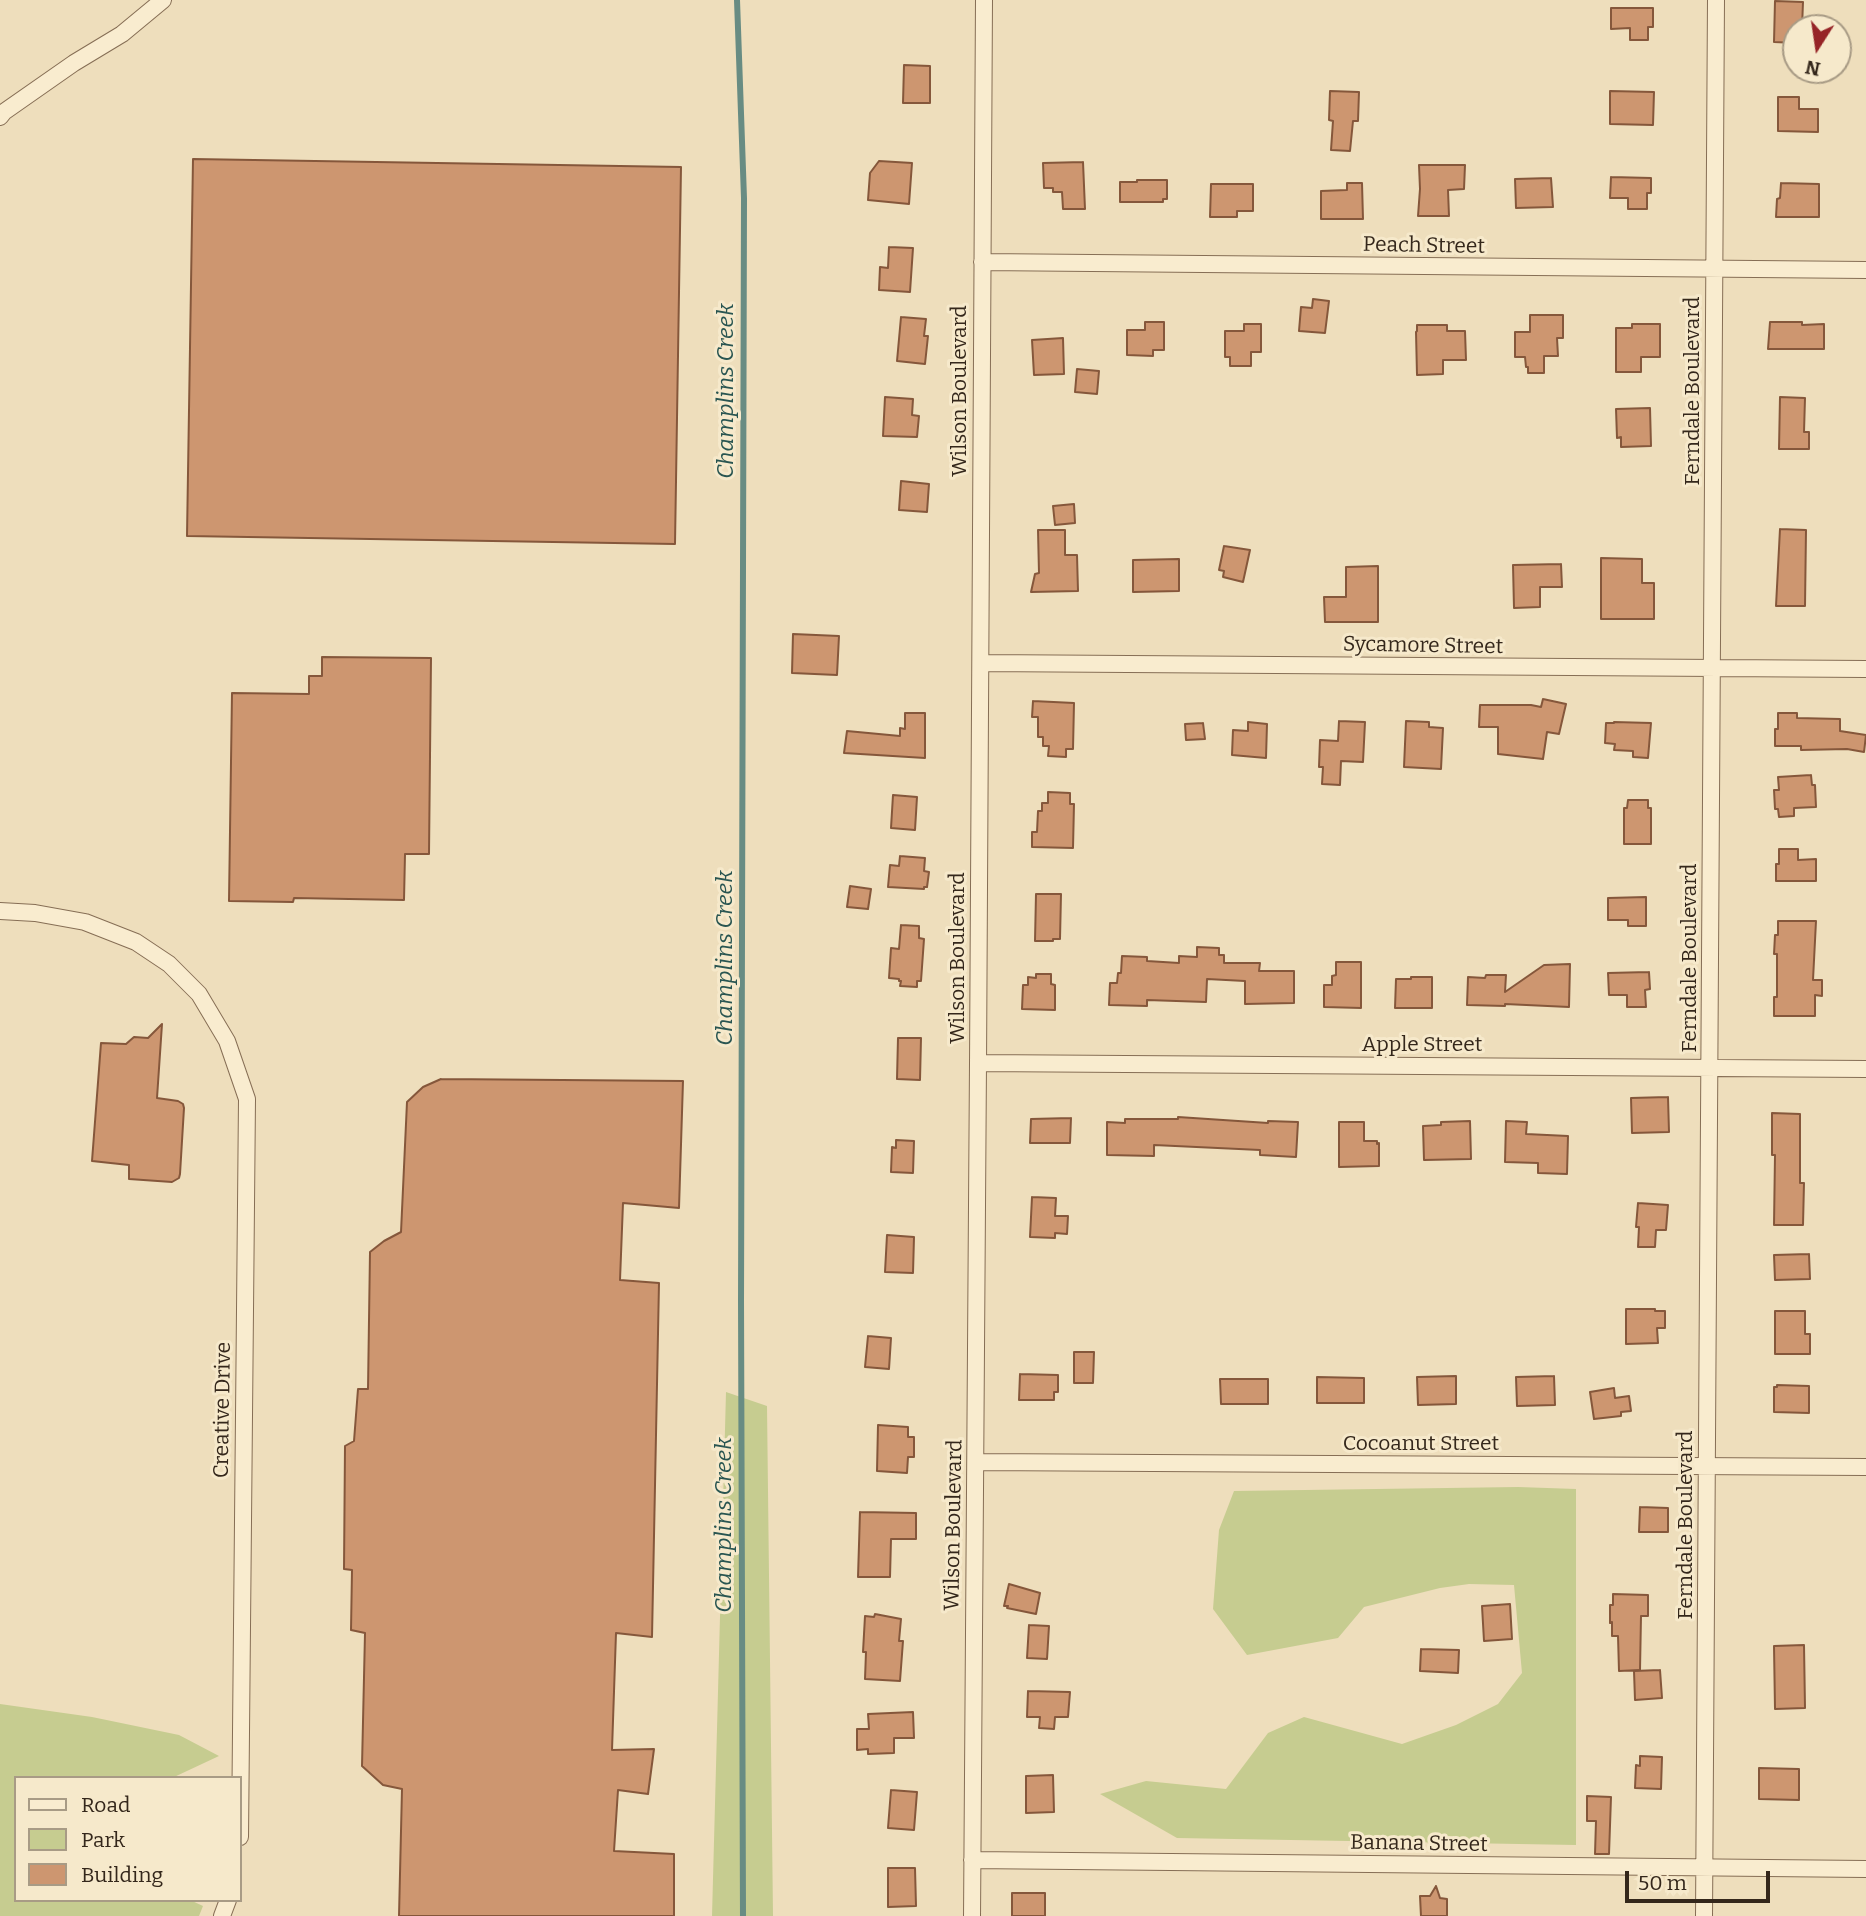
<!DOCTYPE html>
<html>
<head>
<meta charset="utf-8">
<style>
	body { margin:0 }
	#map { position:relative; width:1866px; height:1916px; overflow:hidden; background:#eedebc; font-family:Bitter,serif }
	canvas { display:block }
	.legend { position:absolute; left:14px; top:1776px; width:228px; height:126px; box-sizing:border-box; background:#f6e9cb; border:2px solid #a89b85; margin:0; padding:9px 12px; list-style:none; font-size:21px; color:#34271b }
	.legend li { display:flex; align-items:center; gap:14px; height:35px }
	.legend b { width:35px; border:2px solid #a89b85 }
	.north { position:absolute; left:1782px; top:14px; width:70px; height:70px; box-sizing:border-box; background:#f6e9cb; border:2px solid #a89b85; border-radius:50%; rotate:192deg; font-size:19px; font-weight:700; line-height:28px; text-align:center; color:#34271b }
	.north::after { content:''; display:block; margin:auto; width:24px; height:32px; background:#962427; clip-path:polygon(50% 0,100% 100%,50% 72%,0 100%) }
	.scale { position:absolute; left:1625px; top:1871px; width:145px; height:32px; box-sizing:border-box; border:4px solid #34271b; border-top:0; padding-left:9px; font-size:21px; line-height:24px; white-space:nowrap; color:#34271b; -webkit-text-stroke:5px #f6e9cb; paint-order:stroke }
</style>
</head>
<body>
<div id="map">
<canvas width="1866" height="1916"></canvas>
<ul class="legend">
<li><b style="height:9px;background:#f9eccf"></b>Road</li>
<li><b style="height:19px;background:#c6cc90"></b>Park</li>
<li><b style="height:19px;background:#cd9670"></b>Building</li>
</ul>
<div class="north">N</div>
<div class="scale">50 m</div>
</div>
<script>
const ctx = document.querySelector('canvas').getContext('2d');
ctx.lineJoin = 'round';
function fillPath(path, color) { ctx.fillStyle = color; ctx.fill(path, 'evenodd'); }
const poly = rows => new Path2D(rows.map(r => 'M' + r).join(''));
function trace(path, color, width, dash) { ctx.strokeStyle = color; ctx.lineWidth = width; ctx.lineCap = dash ? 'butt' : 'round'; ctx.setLineDash(dash || []); ctx.stroke(path); }
function label(font, color, halo, rows, align = 'center') {
  ctx.font = font + ' Bitter,serif'; ctx.lineWidth = 6; ctx.setLineDash([]); ctx.textBaseline = 'middle'; ctx.strokeStyle = halo; ctx.fillStyle = color; for (const [text, x, y, turn = 0] of rows) {
    ctx.save(); ctx.translate(x, y); ctx.rotate((+turn || 0) * Math.PI / 180); ctx.textAlign = isNaN(turn) ? turn : align; if (halo) ctx.strokeText(text, 0, 0); ctx.fillText(text, 0, 0); ctx.restore();
  }
}
const green = poly([
	[726,1392,767,1406,773,1916,712,1916],
	[1518,1487,1576,1489,1576,1845,1177,1838,1100,1794,1146,1781,1226,1789,1268,1733,1304,1717,1402,1744,1456,1725,1498,1704,1522,1673,1514,1585,1469,1584,1440,1588,1364,1607,1338,1638,1247,1655,1213,1609,1219,1530,1234,1491],
	[0,1704,92,1717,179,1735,219,1756,172,1778,16,1778,16,1900,190,1900,203,1906,199,1916,0,1916]
]);
const stream = poly([
	[737,0,744,198,741,1299,743,1916]
]);
const building = poly([
	[1775,1,1803,2,1802,28,1796,28,1796,43,1774,42,1775,1],
	[1611,8,1653,8,1653,27,1648,27,1648,40,1630,40,1630,28,1611,29,1611,8],
	[904,65,930,66,930,103,903,103,904,65],
	[1330,91,1359,92,1358,121,1353,121,1350,151,1331,150,1333,121,1329,120,1330,91],
	[1610,91,1654,92,1653,125,1610,124,1610,91],
	[1778,97,1799,97,1799,109,1818,109,1818,132,1778,131,1778,97],
	[193,159,681,167,675,544,187,536,193,159],
	[879,161,912,163,909,204,868,200,870,173,879,161],
	[1083,162,1085,209,1063,209,1062,192,1053,192,1053,188,1044,188,1043,163,1083,162],
	[1419,165,1465,165,1464,189,1448,190,1449,216,1418,216,1420,189,1419,165],
	[1611,177,1651,178,1651,193,1647,193,1647,209,1628,209,1628,198,1610,198,1611,177],
	[1551,178,1553,207,1516,208,1515,179,1551,178],
	[1137,180,1167,180,1167,199,1163,199,1163,202,1120,202,1120,182,1137,182,1137,180],
	[1347,183,1362,183,1363,219,1321,219,1321,191,1347,190,1347,183],
	[1781,183,1819,184,1819,217,1776,217,1777,199,1780,198,1781,183],
	[1211,184,1253,184,1253,211,1237,211,1237,217,1210,217,1211,184],
	[889,247,913,248,910,292,879,290,880,267,888,268,889,247],
	[1313,299,1329,301,1325,333,1299,331,1301,307,1312,308,1313,299],
	[1530,315,1563,315,1563,338,1557,338,1558,356,1544,356,1544,373,1528,373,1528,367,1526,367,1525,357,1515,357,1515,332,1530,332,1530,315],
	[901,317,926,319,924,336,928,336,925,364,897,361,901,317],
	[1145,322,1164,322,1164,350,1153,350,1153,356,1127,355,1127,330,1145,330,1145,322],
	[1770,322,1802,322,1802,325,1824,324,1824,349,1768,349,1770,322],
	[1244,324,1261,324,1261,352,1251,352,1251,366,1230,366,1230,357,1225,357,1225,331,1244,331,1244,324],
	[1632,324,1660,324,1660,357,1641,357,1641,372,1616,372,1616,328,1632,328,1632,324],
	[1417,325,1447,325,1447,331,1465,331,1466,360,1443,360,1443,374,1417,375,1416,332,1417,331,1417,325],
	[1063,338,1064,374,1034,375,1032,340,1063,338],
	[1077,369,1099,371,1097,394,1075,392,1077,369],
	[885,397,913,399,912,415,919,416,917,437,883,436,885,397],
	[1780,397,1805,398,1804,432,1809,432,1809,449,1779,449,1780,397],
	[1650,408,1651,446,1621,447,1621,437,1617,438,1616,409,1650,408],
	[901,481,929,484,927,512,899,510,901,481],
	[1074,504,1075,523,1055,525,1053,506,1074,504],
	[1780,529,1806,530,1805,606,1776,606,1780,529],
	[1038,530,1065,530,1065,555,1077,555,1078,591,1031,592,1035,574,1039,573,1038,530],
	[1224,546,1250,550,1243,582,1223,577,1224,571,1219,570,1224,546],
	[1601,558,1642,559,1642,583,1654,583,1654,619,1601,619,1601,558],
	[1179,559,1179,591,1133,592,1133,560,1179,559],
	[1561,564,1562,587,1540,587,1540,607,1514,608,1513,565,1561,564],
	[1378,566,1378,622,1325,622,1324,597,1346,597,1346,567,1378,566],
	[793,634,839,636,837,675,792,673,793,634],
	[322,657,431,658,429,854,405,854,404,900,294,898,293,902,229,901,232,693,309,694,309,676,322,676,322,657],
	[1543,699,1566,704,1559,734,1547,732,1543,759,1498,754,1498,727,1479,727,1480,705,1531,705,1541,707,1543,699],
	[1033,701,1074,703,1073,749,1066,749,1066,757,1048,756,1049,746,1043,746,1043,737,1038,737,1038,717,1032,717,1033,701],
	[905,713,925,713,925,758,844,753,847,731,900,736,900,728,905,729,905,713],
	[1778,713,1797,713,1797,718,1840,719,1840,731,1866,735,1864,752,1847,749,1801,750,1801,746,1775,746,1775,729,1778,729,1778,713],
	[1339,721,1365,722,1363,762,1341,761,1340,785,1322,784,1323,767,1319,767,1320,740,1338,741,1339,721],
	[1406,721,1429,722,1429,727,1443,728,1441,769,1404,767,1406,721],
	[1248,722,1267,724,1266,758,1232,755,1233,730,1248,731,1248,722],
	[1614,722,1651,723,1648,758,1633,757,1633,751,1614,750,1615,744,1605,743,1606,723,1614,723,1614,722],
	[1203,723,1205,739,1186,740,1185,724,1203,723],
	[1811,775,1812,785,1815,785,1816,807,1794,808,1794,816,1779,817,1778,809,1775,809,1774,790,1779,790,1778,777,1811,775],
	[1048,792,1070,793,1070,804,1074,804,1073,848,1032,847,1032,832,1037,832,1038,811,1042,811,1042,803,1048,803,1048,792],
	[893,795,917,797,915,830,891,828,893,795],
	[1628,800,1648,800,1648,808,1651,808,1651,844,1624,844,1624,808,1627,808,1628,800],
	[1779,849,1798,849,1798,860,1816,859,1816,881,1776,881,1776,864,1779,864,1779,849],
	[900,856,925,858,924,871,929,872,927,887,924,887,924,889,888,887,890,865,899,866,900,856],
	[850,886,871,889,868,909,847,907,850,886],
	[1036,894,1061,894,1060,939,1053,939,1053,941,1035,941,1036,894],
	[1646,897,1646,926,1628,926,1628,920,1608,920,1608,898,1646,897],
	[1778,921,1816,921,1813,980,1822,980,1822,996,1815,995,1815,1016,1774,1016,1774,997,1777,997,1777,954,1774,954,1775,935,1778,935,1778,921],
	[901,925,919,926,919,938,924,939,921,981,917,981,917,987,900,986,901,981,899,981,899,979,889,978,891,948,899,949,901,925],
	[1197,947,1219,948,1219,955,1224,955,1224,963,1260,963,1259,971,1294,971,1294,1003,1245,1004,1245,981,1207,979,1206,1002,1147,1000,1147,1006,1109,1005,1110,983,1117,983,1118,973,1121,973,1122,956,1147,957,1147,961,1179,963,1179,956,1197,957,1197,947],
	[1336,962,1361,962,1361,1008,1324,1007,1324,985,1332,985,1332,976,1336,975,1336,962],
	[1570,964,1569,1007,1505,1004,1505,1006,1467,1005,1468,977,1485,978,1486,975,1506,975,1505,992,1544,965,1570,964],
	[1649,972,1650,989,1645,990,1646,1007,1627,1007,1627,995,1609,995,1608,973,1649,972],
	[1036,974,1051,974,1051,984,1055,985,1055,1010,1022,1009,1023,985,1028,985,1028,977,1036,978,1036,974],
	[1411,977,1432,977,1432,1008,1395,1008,1396,979,1411,979,1411,977],
	[162,1024,157,1098,178,1101,183,1104,184,1108,180,1174,179,1178,172,1182,129,1179,129,1165,92,1161,101,1043,126,1044,134,1037,148,1038,162,1024],
	[898,1038,921,1038,920,1080,897,1079,898,1038],
	[441,1079,683,1081,679,1208,623,1203,620,1280,659,1283,652,1637,616,1633,612,1750,654,1749,648,1794,618,1790,614,1851,674,1854,674,1916,399,1916,402,1789,383,1785,362,1766,365,1633,351,1630,352,1570,344,1569,345,1446,354,1441,358,1389,368,1389,370,1252,384,1241,401,1232,407,1102,423,1087,441,1079],
	[1668,1097,1669,1132,1632,1133,1631,1098,1668,1097],
	[1772,1113,1800,1114,1800,1183,1804,1183,1803,1225,1774,1225,1775,1155,1772,1155,1772,1113],
	[1178,1117,1268,1123,1268,1121,1298,1122,1296,1157,1260,1155,1260,1150,1154,1145,1154,1156,1107,1155,1107,1122,1125,1123,1125,1119,1178,1119,1178,1117],
	[1071,1118,1070,1143,1030,1143,1031,1119,1071,1118],
	[1470,1121,1471,1159,1424,1160,1423,1126,1441,1125,1441,1122,1470,1121],
	[1506,1121,1527,1122,1526,1134,1568,1136,1567,1174,1538,1173,1538,1163,1505,1162,1506,1121],
	[1339,1122,1364,1122,1364,1141,1377,1141,1377,1144,1379,1143,1379,1166,1339,1167,1339,1122],
	[896,1140,914,1141,913,1173,891,1172,892,1147,896,1148,896,1140],
	[1032,1197,1056,1198,1055,1216,1068,1216,1067,1234,1055,1233,1055,1238,1030,1237,1032,1197],
	[1638,1203,1668,1205,1666,1230,1656,1230,1655,1247,1638,1247,1639,1227,1636,1227,1638,1203],
	[887,1235,914,1237,913,1273,885,1272,887,1235],
	[1809,1254,1810,1279,1775,1280,1774,1255,1809,1254],
	[1626,1309,1655,1309,1655,1311,1665,1311,1665,1328,1657,1328,1658,1343,1626,1344,1626,1309],
	[1775,1311,1805,1311,1805,1334,1810,1334,1810,1354,1775,1354,1775,1311],
	[868,1336,891,1338,889,1369,865,1367,868,1336],
	[1074,1352,1094,1352,1093,1383,1074,1383,1074,1352],
	[1020,1374,1058,1375,1058,1392,1054,1392,1054,1400,1019,1400,1020,1374],
	[1456,1376,1456,1404,1418,1405,1417,1377,1456,1376],
	[1554,1376,1555,1405,1517,1406,1516,1377,1554,1376],
	[1317,1377,1364,1378,1364,1403,1317,1403,1317,1377],
	[1220,1379,1268,1379,1268,1404,1221,1404,1220,1379],
	[1777,1385,1809,1386,1809,1413,1774,1412,1774,1387,1777,1387,1777,1385],
	[1614,1388,1615,1398,1629,1396,1631,1411,1621,1412,1621,1416,1594,1419,1590,1392,1614,1388],
	[878,1425,908,1427,908,1437,914,1437,914,1457,908,1457,907,1473,877,1471,878,1425],
	[1640,1507,1668,1508,1668,1532,1639,1532,1640,1507],
	[860,1512,916,1513,916,1539,891,1539,890,1577,858,1577,860,1512],
	[1009,1584,1040,1593,1036,1614,1007,1608,1008,1606,1004,1606,1009,1584],
	[1613,1594,1648,1595,1648,1616,1641,1616,1640,1670,1619,1671,1618,1636,1612,1636,1612,1622,1610,1623,1610,1605,1613,1605,1613,1594],
	[1510,1604,1512,1639,1484,1641,1482,1606,1510,1604],
	[875,1614,901,1619,899,1641,903,1641,900,1681,865,1679,866,1652,863,1652,865,1616,874,1617,875,1614],
	[1029,1625,1049,1626,1047,1659,1027,1658,1029,1625],
	[1804,1645,1805,1708,1775,1709,1774,1646,1804,1645],
	[1421,1649,1459,1650,1458,1673,1420,1671,1421,1649],
	[1660,1670,1662,1698,1635,1700,1634,1671,1660,1670],
	[1028,1691,1070,1692,1068,1717,1055,1717,1054,1729,1039,1728,1040,1717,1027,1717,1028,1691],
	[913,1712,914,1738,894,1738,894,1753,868,1754,868,1749,857,1750,857,1729,869,1729,868,1714,913,1712],
	[1640,1756,1662,1757,1661,1789,1635,1788,1636,1765,1640,1766,1640,1756],
	[1759,1768,1799,1769,1799,1800,1759,1799,1759,1768],
	[1053,1775,1054,1812,1026,1813,1026,1776,1053,1775],
	[891,1790,917,1792,914,1830,888,1828,891,1790],
	[1587,1796,1611,1797,1609,1854,1595,1854,1596,1821,1587,1821,1587,1796],
	[888,1868,915,1868,916,1906,888,1907,888,1868],
	[1436,1886,1440,1898,1447,1899,1447,1916,1421,1916,1420,1896,1430,1896,1436,1886],
	[1012,1893,1045,1893,1045,1916,1012,1916,1012,1893]
]);
const minor = poly([
	[0,117,4,112,74,63,122,34,163,0],
	[982,262,1866,270],
	[981,663,1866,669],
	[0,911,35,913,85,922,136,942,169,964,199,994,227,1041,247,1099,240,1837],
	[978,1063,1866,1069],
	[976,1462,1866,1467],
	[972,1860,1866,1869],
	[222,1916,228,1900],
	[972,1916,978,1063,984,0],
	[1704,1916,1716,0]
]);
const streetNames = [
	["Peach Street",1424,246,1],
	["Wilson Boulevard",960,391,-90],
	["Ferndale Boulevard",1693,391,-90],
	["Sycamore Street",1423,646,1],
	["Wilson Boulevard",958,958,-90],
	["Ferndale Boulevard",1690,958,-90],
	["Apple Street",1422,1045],
	["Creative Drive",223,1410,-89],
	["Cocoanut Street",1421,1444],
	["Wilson Boulevard",954,1525,-89],
	["Ferndale Boulevard",1686,1525,-90],
	["Banana Street",1419,1844,1]
];
const waterNames = [
	["Champlins Creek",727,391,-90],
	["Champlins Creek",726,958,-90],
	["Champlins Creek",725,1525,-90]
];
fillPath(green, '#c6cc90');
trace(stream, '#688c83', 6);
fillPath(building, '#cd9670');
trace(building, '#85573b', 2);
trace(minor, '#866e55', 18);
trace(minor, '#f9eccf', 16);
label('21px', '#34271b', '#f6e9cb', streetNames);
label('italic 23px', '#295551', '#f6e9cb', waterNames);
</script>
</body>
</html>
